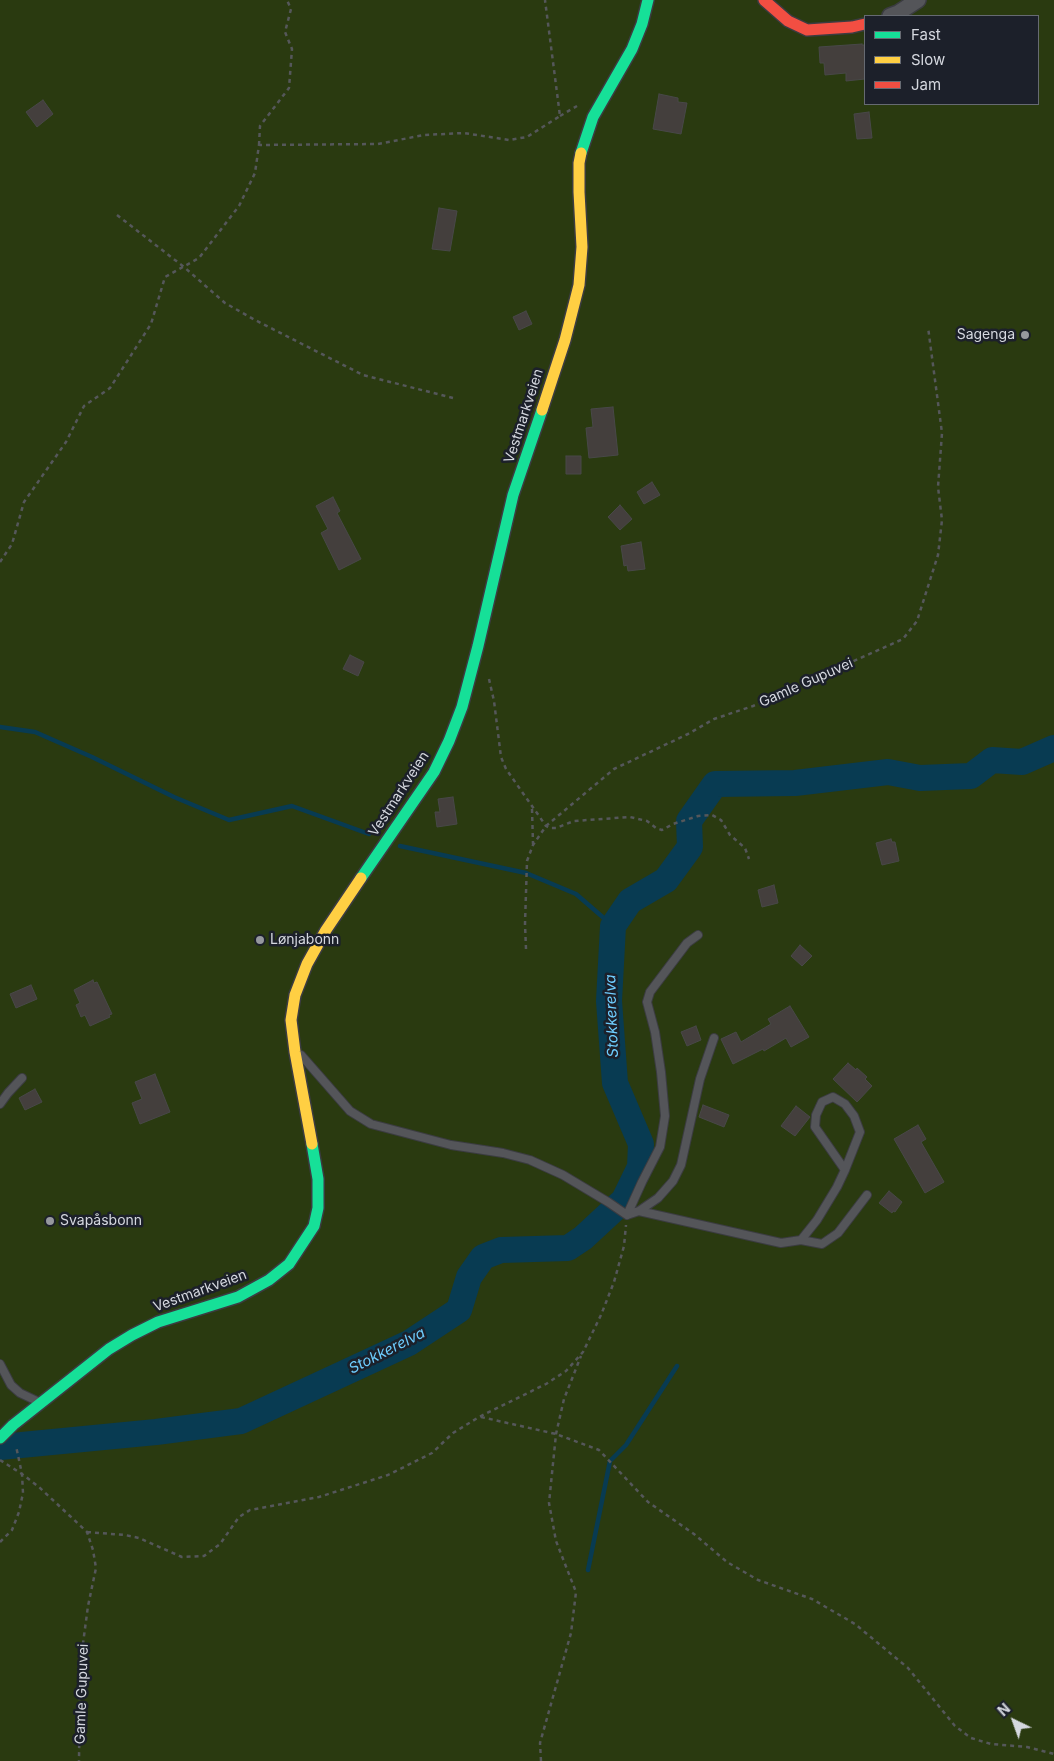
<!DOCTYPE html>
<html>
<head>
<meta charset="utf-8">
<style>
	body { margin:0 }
	#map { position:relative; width:1054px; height:1761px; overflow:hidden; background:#202126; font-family:Inter,sans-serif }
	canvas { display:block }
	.legend { position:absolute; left:864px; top:15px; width:175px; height:90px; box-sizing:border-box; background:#1c202a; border:1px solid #666a72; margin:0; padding:6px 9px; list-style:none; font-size:15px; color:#d5d8df }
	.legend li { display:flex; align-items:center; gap:10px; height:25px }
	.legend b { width:25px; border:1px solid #666a72 }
	.north { position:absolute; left:989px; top:1696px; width:50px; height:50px; -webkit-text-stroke:4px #1c202a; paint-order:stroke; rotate:318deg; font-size:14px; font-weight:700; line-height:20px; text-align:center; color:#d5d8df }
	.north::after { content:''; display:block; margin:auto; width:18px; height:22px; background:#d5d8df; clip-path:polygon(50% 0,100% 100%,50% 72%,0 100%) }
</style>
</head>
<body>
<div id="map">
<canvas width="1054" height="1761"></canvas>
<ul class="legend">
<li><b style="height:6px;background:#16e098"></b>Fast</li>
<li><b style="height:6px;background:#ffcf43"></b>Slow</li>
<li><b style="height:6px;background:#f24e42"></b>Jam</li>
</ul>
<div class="north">N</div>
</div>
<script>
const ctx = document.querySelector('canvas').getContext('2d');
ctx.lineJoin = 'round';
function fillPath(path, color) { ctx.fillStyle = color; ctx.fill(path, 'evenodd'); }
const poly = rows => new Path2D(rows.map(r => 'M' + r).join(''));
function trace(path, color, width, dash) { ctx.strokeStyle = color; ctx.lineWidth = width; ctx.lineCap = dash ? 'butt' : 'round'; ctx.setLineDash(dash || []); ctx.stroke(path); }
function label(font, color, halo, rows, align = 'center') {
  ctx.font = font + ' Inter,sans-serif'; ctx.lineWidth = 5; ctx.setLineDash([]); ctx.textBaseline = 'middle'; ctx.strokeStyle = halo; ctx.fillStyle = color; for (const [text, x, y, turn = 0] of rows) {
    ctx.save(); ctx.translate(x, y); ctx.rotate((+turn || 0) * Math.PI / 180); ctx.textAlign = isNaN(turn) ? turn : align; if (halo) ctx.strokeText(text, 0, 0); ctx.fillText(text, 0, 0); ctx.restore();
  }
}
const green = poly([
	[0,0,1054,0,1054,1761,0,1761],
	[865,16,1038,16,1038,104,865,104]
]);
const stream = poly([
	[0,727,35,732,92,757,174,797,229,820,292,806,369,834],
	[400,846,526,873,576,894,613,926],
	[588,1570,610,1461,626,1445,677,1366]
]);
const river = poly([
	[0,1447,156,1432,241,1421,409,1343,459,1310,469,1277,483,1257,501,1250,568,1248,583,1238,624,1200,640,1167,641,1144,615,1083,609,1001,613,926,630,901,666,880,690,847,689,821,715,784,795,783,888,772,920,778,971,776,992,760,1022,762,1054,748]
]);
const building = poly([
	[862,44,862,45,865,45,865,79,846,81,846,73,825,75,824,63,820,63,819,47,862,44],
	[659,94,678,98,678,102,687,103,681,134,653,129,659,94],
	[43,100,53,114,37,127,26,112,43,100],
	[869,112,872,138,857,139,854,114,869,112],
	[439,208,457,211,450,251,432,249,439,208],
	[526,311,532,324,519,330,513,317,526,311],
	[613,407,618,455,589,458,586,428,593,427,591,409,613,407],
	[566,456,581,456,581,474,566,474,566,456],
	[652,482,660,495,644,504,637,492,652,482],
	[333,497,340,511,337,513,361,559,339,570,321,533,328,529,316,506,333,497],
	[620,505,632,519,620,530,608,517,620,505],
	[641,542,645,569,628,571,627,565,624,566,621,546,641,542],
	[350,655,364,662,358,676,343,669,350,655],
	[453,797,457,824,437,827,435,812,440,812,438,799,453,797],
	[891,839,892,842,895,842,899,861,882,865,876,843,891,839],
	[774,885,778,903,762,907,758,890,774,885],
	[800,945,812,956,802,966,791,956,800,945],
	[93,980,94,983,97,982,112,1014,109,1015,110,1017,90,1026,85,1015,81,1017,76,1005,80,1003,74,990,93,980],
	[31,985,37,999,16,1008,10,994,31,985],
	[790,1006,809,1037,791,1047,786,1038,764,1051,763,1049,733,1064,721,1039,736,1032,741,1042,771,1024,768,1019,790,1006],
	[696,1026,701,1040,687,1046,681,1032,696,1026],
	[848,1063,856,1070,857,1068,867,1077,865,1079,872,1086,857,1102,833,1079,848,1063],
	[155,1074,170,1112,140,1124,132,1103,142,1099,135,1082,155,1074],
	[35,1089,42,1102,25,1110,19,1098,35,1089],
	[703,1105,729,1115,724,1127,699,1117,703,1105],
	[796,1106,810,1117,795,1136,781,1126,796,1106],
	[918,1125,926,1139,921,1142,944,1182,925,1193,894,1139,918,1125],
	[889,1191,902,1202,895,1212,893,1211,892,1213,879,1203,889,1191]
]);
const path = poly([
	[560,116,577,106],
	[259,145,260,126,289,88,292,49,285,32,291,9,287,0],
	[117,215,184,267,225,303,255,320,363,375,453,398],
	[0,562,12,544,24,502,66,442,84,406,110,388,151,324,165,277,199,258,239,206,255,173,259,145,378,144,424,135,464,133,509,140,527,137,560,116,545,0],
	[489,679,494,701,501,757,506,769,546,826,550,828,556,828,574,821,630,817,647,821,656,828,662,830,673,824,698,816,712,815,721,820,730,835,745,848,749,859],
	[532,809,533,844],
	[526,949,525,924,527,861,533,845,546,826,614,769,688,734,714,719,753,706,903,639,917,621,938,555,942,520,938,487,942,433,928,327],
	[481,1417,556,1434,599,1450,648,1502,694,1534,727,1562,758,1580,812,1599,855,1624,908,1668,955,1726,971,1738,991,1744,1027,1747,1054,1754],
	[0,1460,22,1474,39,1487,87,1532,93,1550,96,1568,88,1606,80,1666,79,1761],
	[87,1532,125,1535,139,1538,182,1557,204,1556,220,1544,239,1517,250,1510,319,1497,388,1475,432,1453,453,1433,479,1417,546,1384,566,1371,583,1352,601,1315,614,1282,624,1246,626,1225],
	[0,1542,12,1530,19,1512,23,1493,22,1474,16,1446],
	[541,1761,540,1743,571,1633,576,1592,556,1541,549,1503,556,1434,564,1399,581,1356]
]);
const lane = poly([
	[301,1055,350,1111,371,1124,451,1145,503,1153,530,1160,563,1175,608,1202,627,1215,639,1211,781,1243,801,1240,822,1244,838,1233,867,1195],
	[0,1104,8,1093,22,1078],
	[639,1211,658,1198,673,1181,681,1165,700,1079,714,1038],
	[627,1215,642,1182,660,1147,665,1116,661,1072,655,1032,647,1002,650,992,687,943,698,935],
	[801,1240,817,1220,837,1187,845,1170,860,1132,854,1116,845,1104,833,1097,822,1102,816,1115,815,1127,845,1170],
	[0,1364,11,1385,20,1393,39,1402]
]);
const street = poly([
	[890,16,898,13,918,0]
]);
const fast = poly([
	[581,153,593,117,632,49,642,24,648,0],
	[361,878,434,772,449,741,462,707,478,646,513,495,542,410],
	[0,1438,13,1425,109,1349,132,1335,158,1322,238,1297,269,1280,289,1264,314,1226,318,1208,318,1179,312,1144]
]);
const slow = poly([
	[542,410,565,340,579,285,582,247,579,192,579,163,581,153],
	[312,1144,295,1052,291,1020,295,995,307,964,326,930,361,878]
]);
const jam = poly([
	[764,0,788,21,807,30,852,27,865,24]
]);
const markers = [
	[1025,335,5,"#96989e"],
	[260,940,5,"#96989e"],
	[50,1221,5,"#96989e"]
];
const poiNames = [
	["Sagenga",1015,335,"right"],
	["Lønjabonn",270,940],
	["Svapåsbonn",60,1221]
];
const streetNames = [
	["Vestmarkveien",524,416,-72],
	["Gamle Gupuvei",806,683,-24],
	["Vestmarkveien",399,794,-57],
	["Vestmarkveien",200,1291,-20],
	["Gamle Gupuvei",82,1694,-88]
];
const waterNames = [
	["Stokkerelva",612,1016,-92],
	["Stokkerelva",387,1351,-27]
];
fillPath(green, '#2a3a10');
trace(stream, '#083b52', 4.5);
trace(river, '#083b52', 26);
fillPath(building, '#443f3d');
trace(building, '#484848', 1);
trace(lane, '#3b3c41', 10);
trace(street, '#3b3c41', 18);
trace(fast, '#3b3c41', 14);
trace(slow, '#3b3c41', 14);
trace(jam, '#3b3c41', 14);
trace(path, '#55575a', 2.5, [4, 4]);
trace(lane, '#545559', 8);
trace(street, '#545559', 15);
trace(fast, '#16e098', 11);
trace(slow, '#ffcf43', 11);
trace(jam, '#f24e42', 11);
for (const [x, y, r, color] of markers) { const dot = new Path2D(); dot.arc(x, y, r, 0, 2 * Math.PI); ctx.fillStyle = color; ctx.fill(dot); trace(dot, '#1c202a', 2); }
label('14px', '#d5d8df', '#1c202a', poiNames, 'left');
label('14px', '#d5d8df', '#1c202a', streetNames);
label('italic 15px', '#6ecdfe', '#1c202a', waterNames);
</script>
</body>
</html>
